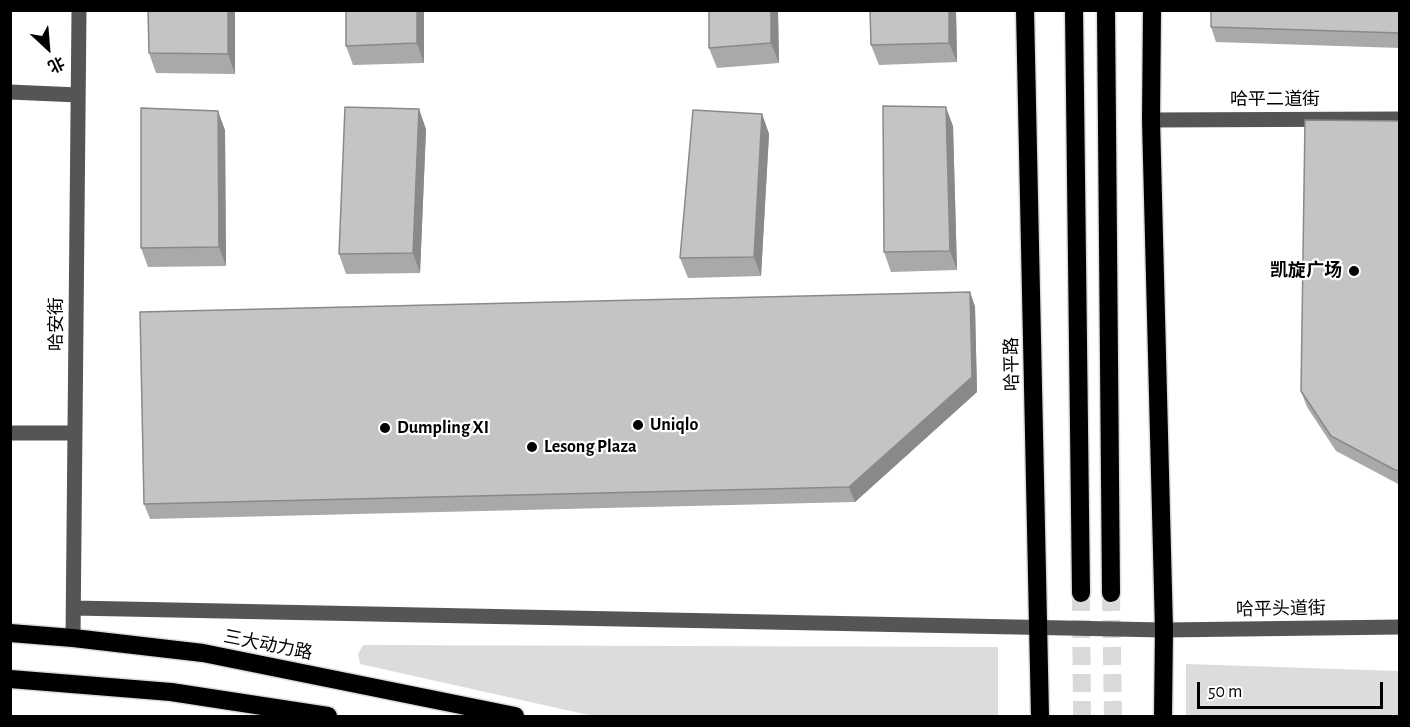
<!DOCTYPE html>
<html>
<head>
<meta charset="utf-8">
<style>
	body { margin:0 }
	#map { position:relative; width:1410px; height:727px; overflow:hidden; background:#fff; font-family:"Alegreya Sans","Noto Sans SC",sans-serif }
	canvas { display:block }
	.frame { position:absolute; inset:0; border:12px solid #000; pointer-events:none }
	.north { position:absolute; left:18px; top:18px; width:60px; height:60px; -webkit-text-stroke:4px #fff; paint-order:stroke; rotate:154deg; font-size:16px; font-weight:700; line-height:24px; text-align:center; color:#000 }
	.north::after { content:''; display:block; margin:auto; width:21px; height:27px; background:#000; clip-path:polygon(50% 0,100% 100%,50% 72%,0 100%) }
	.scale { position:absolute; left:1197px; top:682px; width:186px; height:27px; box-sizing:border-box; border:3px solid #000; border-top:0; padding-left:8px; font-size:18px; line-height:21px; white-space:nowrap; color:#000; -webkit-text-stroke:4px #fff; paint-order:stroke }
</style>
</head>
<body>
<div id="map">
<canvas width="1410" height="727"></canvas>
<div class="frame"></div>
<div class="north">北</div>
<div class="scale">50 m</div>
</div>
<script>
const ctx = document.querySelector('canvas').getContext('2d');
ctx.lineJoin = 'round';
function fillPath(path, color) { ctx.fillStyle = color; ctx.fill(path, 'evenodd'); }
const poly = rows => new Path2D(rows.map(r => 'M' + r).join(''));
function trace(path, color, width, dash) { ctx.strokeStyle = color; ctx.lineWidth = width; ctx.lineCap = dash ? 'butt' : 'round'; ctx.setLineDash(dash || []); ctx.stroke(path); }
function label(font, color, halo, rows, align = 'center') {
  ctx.font = font + ' "Alegreya Sans","Noto Sans SC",sans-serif'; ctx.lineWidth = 4.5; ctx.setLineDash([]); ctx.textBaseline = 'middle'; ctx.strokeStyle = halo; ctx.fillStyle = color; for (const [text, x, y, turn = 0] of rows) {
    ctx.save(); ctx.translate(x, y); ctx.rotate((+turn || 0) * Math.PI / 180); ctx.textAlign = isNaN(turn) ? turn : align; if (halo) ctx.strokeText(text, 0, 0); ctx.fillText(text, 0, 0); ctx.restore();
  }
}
const green = poly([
	[363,645,998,647,998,716,593,716,360,664,358,654],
	[1186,664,1399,671,1399,716,1186,716]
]);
const highwayTunnel = poly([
	[1081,593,1082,716],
	[1111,593,1113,716]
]);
const minor = poly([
	[10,92,78,95],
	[1151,120,1400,119],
	[10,433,75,433],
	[74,608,1164,630,1400,627],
	[73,638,79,10]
]);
const highway = poly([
	[1025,10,1040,716],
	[1074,10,1081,593],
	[1106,10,1111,593],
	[1152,10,1151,120,1164,630,1163,716],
	[10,633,73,638,203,653,515,716],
	[10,679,171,692,328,716]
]);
const wall = poly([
	[235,10,235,74,156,73,149,53],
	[346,10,424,10,424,63,353,65,346,46],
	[778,10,779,63,717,68,709,48],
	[870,10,956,10,957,62,879,65,871,45],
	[1400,10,1400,48,1216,42,1211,27],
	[762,114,769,134,761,276,688,278,680,258],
	[1400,121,1400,485,1336,451,1307,407,1301,391],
	[953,126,957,270,891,272,884,252],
	[426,129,420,273,346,274,339,254],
	[225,130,226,266,148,267,141,248],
	[970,292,975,307,977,392,855,502,150,519,144,504]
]);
const shadedWall = poly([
	[228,10,235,10,235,74,228,54],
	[417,10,424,10,424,63,417,43],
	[771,10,778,10,779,63,771,43],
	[949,10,956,10,957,62,949,43],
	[946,107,953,126,957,270,950,251],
	[419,109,426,129,420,273,413,253],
	[218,111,225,130,226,266,219,247],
	[762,114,769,134,761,276,754,257],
	[970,292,975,307,977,392,855,502,849,487]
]);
const building = poly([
	[148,10,228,10,228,54,149,53,148,10],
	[346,10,417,10,417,43,346,46,346,10],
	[709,10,771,10,771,43,709,48,709,10],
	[870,10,949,10,949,43,871,45,870,10],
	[1211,10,1400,10,1400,33,1211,27,1211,10],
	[883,106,946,107,950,251,884,252,883,106],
	[345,107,419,109,413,253,339,254,345,107],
	[141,108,218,111,219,247,141,248,141,108],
	[693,110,762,114,754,257,680,258,693,110],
	[1305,120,1400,121,1400,471,1395,470,1331,436,1301,391,1305,120],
	[970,292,972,377,849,487,144,504,140,312,970,292]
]);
const markers = [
	[1354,271,6,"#000"],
	[638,425,6,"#000"],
	[385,428,6,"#000"],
	[532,447,6,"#000"]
];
const streetNames = [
	["哈平二道街",1275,100],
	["哈安街",57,324,-90],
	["哈平路",1012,364,-91],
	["哈平头道街",1281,609,-1],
	["三大动力路",268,645,11]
];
const poiNames = [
	["凯旋广场",1342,271,"right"],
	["Uniqlo",650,425],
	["Dumpling XI",397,428],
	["Lesong Plaza",544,447]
];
fillPath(green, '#dcdcdc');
trace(highwayTunnel, '#d9d9d9', 18, [18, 9]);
trace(highway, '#dbdbdb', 21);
trace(minor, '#555', 15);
trace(highway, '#000', 18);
fillPath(wall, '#a9a9a9');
fillPath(shadedWall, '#898989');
fillPath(building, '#c4c4c4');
trace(building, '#898989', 1.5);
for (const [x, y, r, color] of markers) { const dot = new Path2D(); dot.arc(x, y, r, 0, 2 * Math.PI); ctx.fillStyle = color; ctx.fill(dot); trace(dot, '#fff', 2); }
label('18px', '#000', '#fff', streetNames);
label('bold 18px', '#000', '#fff', poiNames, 'left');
</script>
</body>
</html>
